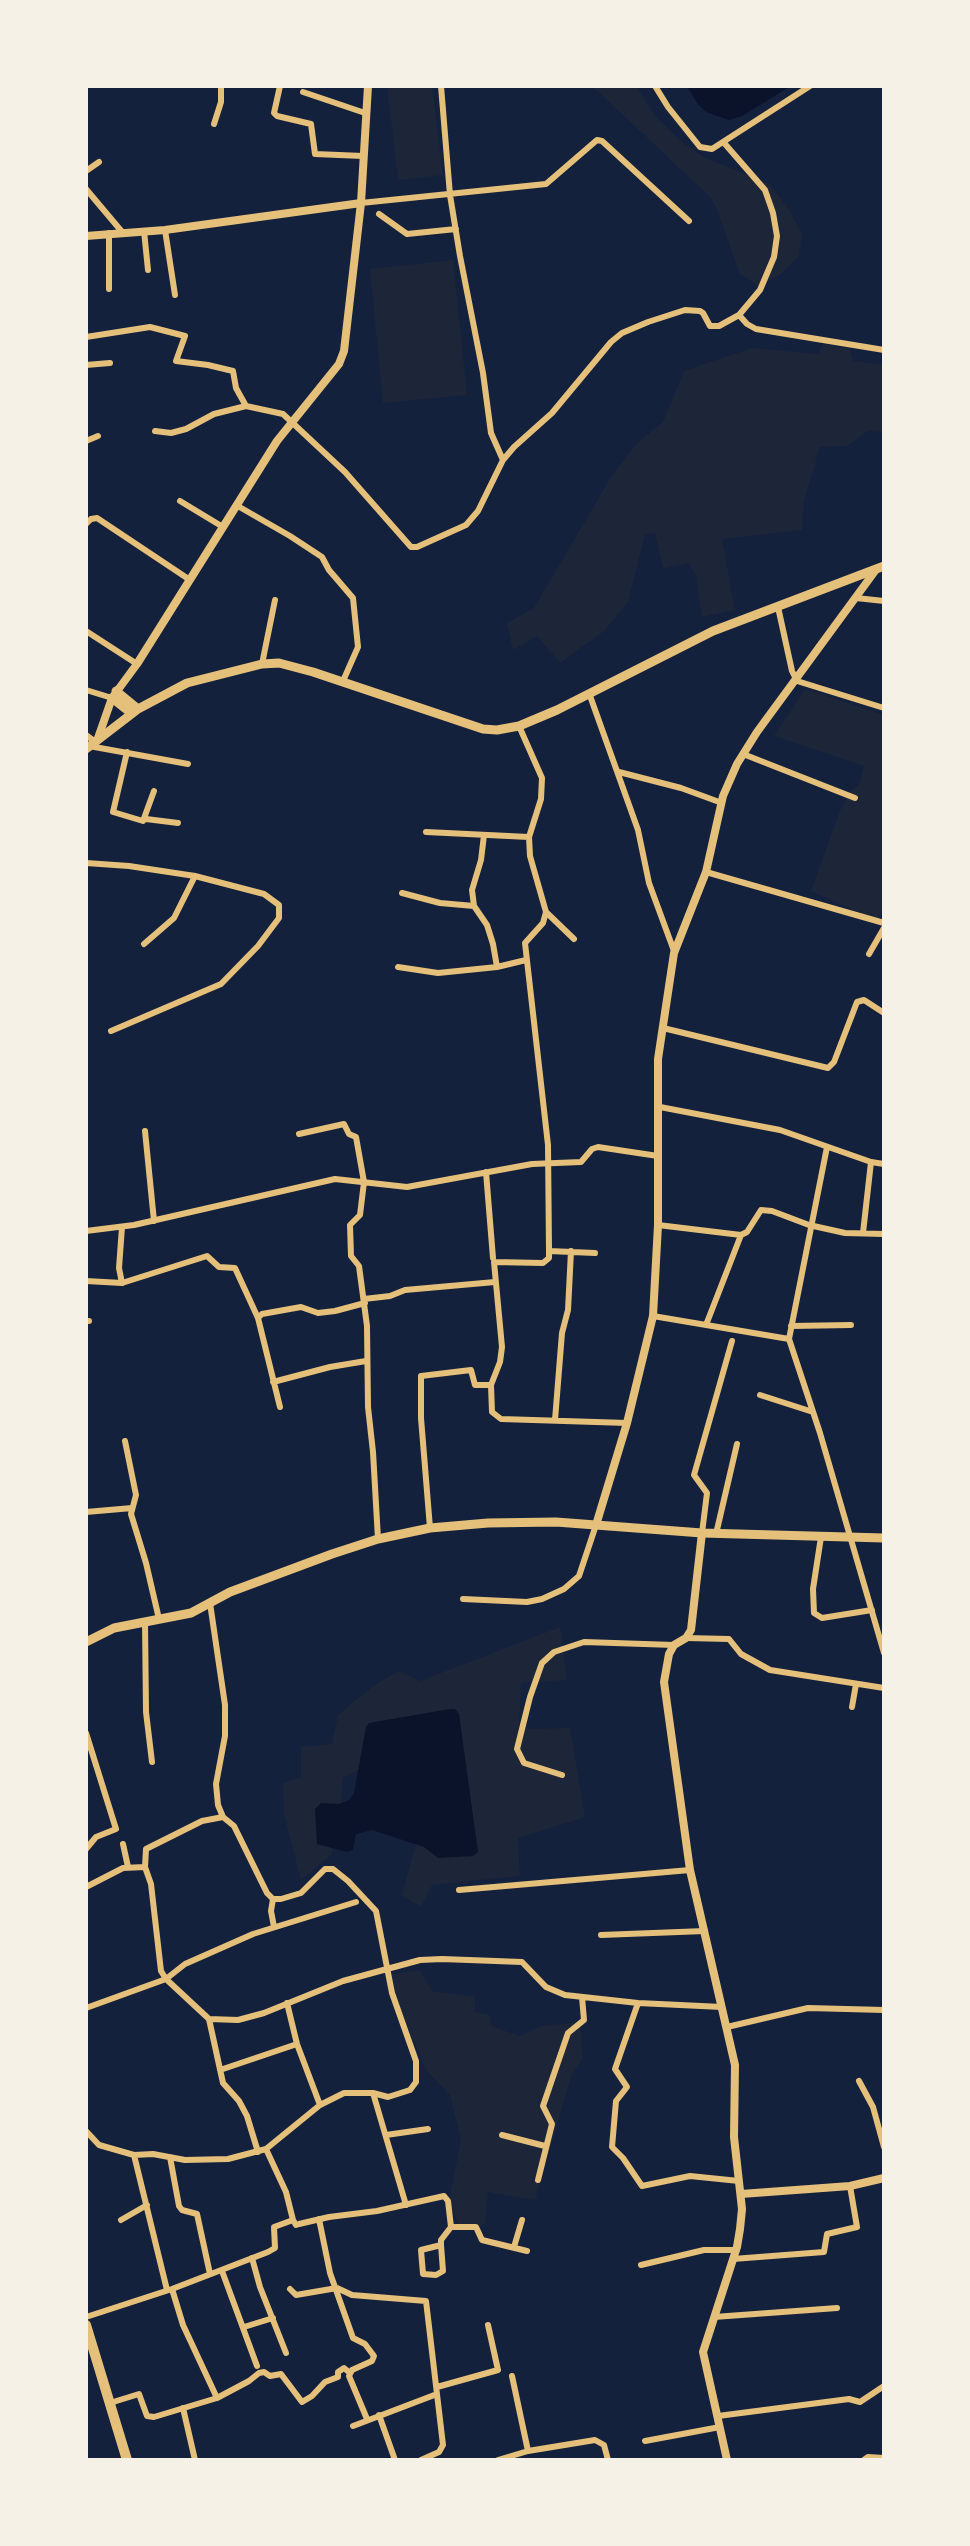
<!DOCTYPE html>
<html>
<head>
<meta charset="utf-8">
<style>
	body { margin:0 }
	#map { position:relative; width:970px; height:2546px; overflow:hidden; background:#14213d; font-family:Rubik,sans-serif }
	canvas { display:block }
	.frame { position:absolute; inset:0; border:88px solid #f6f1e7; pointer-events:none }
</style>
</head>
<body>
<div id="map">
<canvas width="970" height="2546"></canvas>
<div class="frame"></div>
</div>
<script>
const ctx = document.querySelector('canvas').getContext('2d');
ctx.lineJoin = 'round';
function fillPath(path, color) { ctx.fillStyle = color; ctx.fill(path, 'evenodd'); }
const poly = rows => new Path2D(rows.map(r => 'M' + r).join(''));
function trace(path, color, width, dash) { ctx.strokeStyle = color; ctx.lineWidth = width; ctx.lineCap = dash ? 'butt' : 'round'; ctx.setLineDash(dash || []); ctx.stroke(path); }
const green = poly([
	[387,86,432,86,443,175,398,180],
	[592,86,636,86,655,116,682,142,705,158,770,184,788,208,802,234,799,256,780,275,759,286,740,274,716,207,709,196],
	[453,260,467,395,383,403,370,269],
	[823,344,850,349,853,361,884,365,884,432,868,431,847,446,820,447,804,501,802,530,722,539,735,610,702,617,696,576,688,563,663,568,655,533,645,534,628,602,603,632,560,663,537,636,513,650,507,623,534,608,611,477,637,443,663,422,684,371,752,348,818,354],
	[805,689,884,715,884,908,877,921,811,891,840,811,849,793,860,783,864,766,774,736],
	[560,1627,567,1680,521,1683,519,1729,570,1728,585,1817,518,1838,520,1876,432,1885,421,1907,402,1895,414,1850,429,1819,366,1766,343,1778,339,1822,331,1855,301,1880,284,1814,283,1783,301,1777,301,1747,332,1744,338,1715,373,1686,399,1671,420,1681],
	[420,1970,432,1991,475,1997,475,2012,490,2015,491,2026,520,2036,541,2026,580,2022,583,2057,571,2077,535,2200,488,2192,485,2224,460,2230,449,2200,461,2140,450,2095,426,2070,395,1998,392,1974]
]);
const water = poly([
	[687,86,791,86,742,116,729,120,706,112,697,103],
	[450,1709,455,1709,459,1714,478,1852,473,1856,438,1858,424,1847,372,1830,356,1834,353,1850,347,1852,317,1844,315,1809,321,1803,339,1804,349,1800,354,1793,366,1727,369,1723]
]);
const minor = poly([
	[280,86,274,113,277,116,311,124,315,154,363,156],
	[441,86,450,195,460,256,483,373,491,433,503,460],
	[655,86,668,107,700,147,712,149,810,86],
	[303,92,365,113],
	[214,124,221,102,221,86],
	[86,171,99,162],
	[86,189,123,233],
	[361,203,546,184,597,140,602,141,689,221],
	[379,214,407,234,456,229],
	[165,230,175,295],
	[144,231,148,270],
	[109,289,109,233],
	[739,315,747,324,756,329,884,350],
	[86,337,150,327,185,336,176,361,208,365,233,371,236,388,246,406],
	[86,365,110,363],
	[155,431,171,433,186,429,214,414,246,406,283,414,345,472,411,547,417,547,466,525,478,511,503,460,514,447,552,413,611,342,622,333,648,322,685,310,700,311,703,313,710,326,719,326,739,315,760,290,774,257,777,236,773,213,765,190,725,144],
	[86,441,98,436],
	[180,501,223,527],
	[236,505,290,536,322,557,329,570,353,598,358,647,343,681],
	[86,524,91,519,97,518,190,580],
	[856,598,884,601],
	[778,607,792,671,797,681,884,708],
	[86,631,137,664],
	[262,664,275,600],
	[86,690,112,698],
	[589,693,638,830,649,883,674,951],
	[519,726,542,778,541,799,529,837,530,856,546,912,543,923,525,943,548,1145,549,1251],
	[86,735,94,741],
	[89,746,188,764],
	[127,752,113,812,143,821,154,791],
	[743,754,855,798],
	[619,772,681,788,722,803],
	[146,819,178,823],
	[426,832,529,837],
	[484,835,481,860,472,890,474,906,487,925,493,944,497,967],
	[86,863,129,866,195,876,264,894,279,905,279,918,258,946,221,984,111,1031],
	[706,872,884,923],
	[402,893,440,903,474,906],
	[546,912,574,939],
	[144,944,174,918,195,876],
	[869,954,884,928],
	[398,967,438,973,497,967,526,960],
	[663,1028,828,1068,834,1062,857,1002,864,1000,884,1013],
	[660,1107,780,1130,871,1162],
	[145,1131,154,1221],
	[299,1134,344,1124,349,1134,356,1137,364,1182,360,1215,350,1225,351,1256,359,1266,367,1326,368,1407,373,1452,378,1539],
	[827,1147,789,1339,820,1433,884,1653],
	[486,1172,493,1258],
	[658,1225,741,1235,747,1232,761,1210,772,1211,809,1225,845,1233,884,1234],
	[122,1227,119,1268,122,1283,207,1256,219,1267,235,1268,258,1318],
	[86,1231,134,1225,335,1179,407,1187,532,1164,581,1162,592,1149,598,1147,658,1156],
	[863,1233,871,1162,884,1164],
	[595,1253,549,1251,549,1258,543,1263,494,1262,502,1347,500,1362,491,1385,492,1412,501,1419,627,1423],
	[86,1281,122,1283],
	[364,1299,390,1296,405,1290,495,1282],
	[653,1316,789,1339],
	[86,1321,89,1321],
	[706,1325,741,1235],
	[791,1326,851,1325],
	[273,1382,330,1367,366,1361],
	[760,1395,813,1412],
	[280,1407,258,1318,262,1314,301,1307,318,1313,335,1311,365,1303],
	[555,1420,562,1333,568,1310,571,1251],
	[125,1441,136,1495,131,1514,146,1563,159,1619],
	[86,1512,132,1508],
	[430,1528,421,1418,421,1376,471,1370,475,1385,491,1385],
	[702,1533,707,1493,694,1475,732,1341],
	[716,1534,737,1444],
	[821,1537,813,1589,814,1613,822,1618,872,1610],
	[463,1599,527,1602,542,1599,564,1589,579,1576,596,1525],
	[210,1603,225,1705,225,1736,216,1784,218,1805,223,1817],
	[145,1622,146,1712,152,1762],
	[686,1638,729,1639,741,1654,770,1670,884,1688],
	[852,1707,856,1684],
	[86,1733,116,1829,96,1837,86,1849],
	[562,1775,524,1763,517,1749,530,1697,542,1663,554,1652,584,1642,674,1645],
	[123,1844,128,1867],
	[86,1887,123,1868,145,1867],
	[459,1890,690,1870],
	[273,1899,271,1911,274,1927],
	[601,1935,705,1931],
	[287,2003,297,2044,320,2105],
	[638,2003,615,2069,627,2087,616,2101,612,2147,623,2158,642,2186,690,2176,739,2181],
	[86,2008,166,1979,209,2019,238,2020,264,2013,343,1981,420,1960,442,1959,522,1962,546,1987,565,1995,638,2003,722,2007],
	[209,2019,223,2083,239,2101,247,2116,258,2152],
	[727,2027,808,2008,884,2010],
	[220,2070,297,2044],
	[859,2081,873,2107,884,2147],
	[373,2093,406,2205],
	[86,2131,99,2145,134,2155,153,2154,185,2160,228,2159,266,2149,320,2105,344,2093,373,2093,388,2097,410,2090,416,2082,416,2061,392,1993,376,1911,348,1881,333,1869,325,1869,301,1893,281,1899,273,1899,267,1893,234,1826,223,1817,202,1821,146,1849,145,1867,151,1884,161,1971,166,1979,185,1964,253,1934,356,1902],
	[386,2135,428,2129],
	[502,2135,545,2146],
	[266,2149,286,2192,293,2220],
	[134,2155,167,2290],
	[170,2157,179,2206,182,2210,197,2214,210,2274],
	[538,2180,552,2124,543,2106,568,2033,584,2020,582,1997],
	[319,2219,330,2273,353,2338,365,2344,374,2356,372,2361,352,2370,349,2376,367,2419],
	[121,2220,147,2205],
	[293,2220,296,2225,299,2224,329,2217,377,2211,444,2196,448,2201,451,2227,476,2227,482,2240,527,2251],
	[441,2245,421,2250,423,2274,436,2275,443,2271,441,2245,441,2240,451,2227],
	[514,2247,522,2220],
	[252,2258,260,2287,286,2353],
	[733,2259,824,2252,827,2234,857,2227,850,2186],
	[641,2265,704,2250,736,2250],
	[222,2271,257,2366],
	[172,2289,183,2325,217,2398],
	[290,2289,296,2295,337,2288,352,2295,426,2301,443,2445,439,2452,421,2460],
	[86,2317,172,2289,268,2252,275,2248,274,2227,293,2220],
	[714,2317,837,2308],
	[244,2327,273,2318],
	[512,2376,528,2451],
	[437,2387,498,2370,488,2325],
	[110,2403,139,2394,147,2416,154,2417,217,2398,249,2381,259,2373,264,2372,270,2376,281,2374,302,2402,312,2396,325,2382,338,2377,338,2372,344,2368,350,2373],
	[183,2408,195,2460],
	[379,2415,395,2460],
	[718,2416,849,2399,860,2402,884,2386],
	[353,2426,437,2394],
	[645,2441,720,2427],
	[498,2460,528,2451,595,2440,604,2445,608,2460],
	[864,2460,868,2457,884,2458]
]);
const tertiary = poly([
	[86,236,165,230,361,203],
	[98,738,112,698,137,664,277,441,339,364,344,351,361,203,368,86],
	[596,1525,627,1423,653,1316,658,1225,658,1059,674,953,706,872,723,796,737,764,757,732,875,571],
	[702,1533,691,1630,686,1638,674,1645,669,1654,664,1682,690,1870,735,2065,734,2137,742,2209,740,2229,737,2247,703,2352,727,2460],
	[741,2194,850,2186,884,2178]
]);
const secondary = poly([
	[116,691,138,709],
	[112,698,131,713],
	[86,749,138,709,187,683,262,664,279,663,313,672,483,729,497,730,519,726,557,710,713,631,884,566],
	[86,1642,114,1628,191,1613,230,1592,332,1554,378,1539,430,1528,488,1523,556,1522,702,1533,884,1538]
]);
const primary = poly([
	[86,2325,127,2460]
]);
fillPath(green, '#1d2539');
fillPath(water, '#0b132b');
trace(minor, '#e5c07b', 6);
trace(tertiary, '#e5c07b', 8);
trace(secondary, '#e5c07b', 9);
trace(primary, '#e5c07b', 10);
</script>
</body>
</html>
